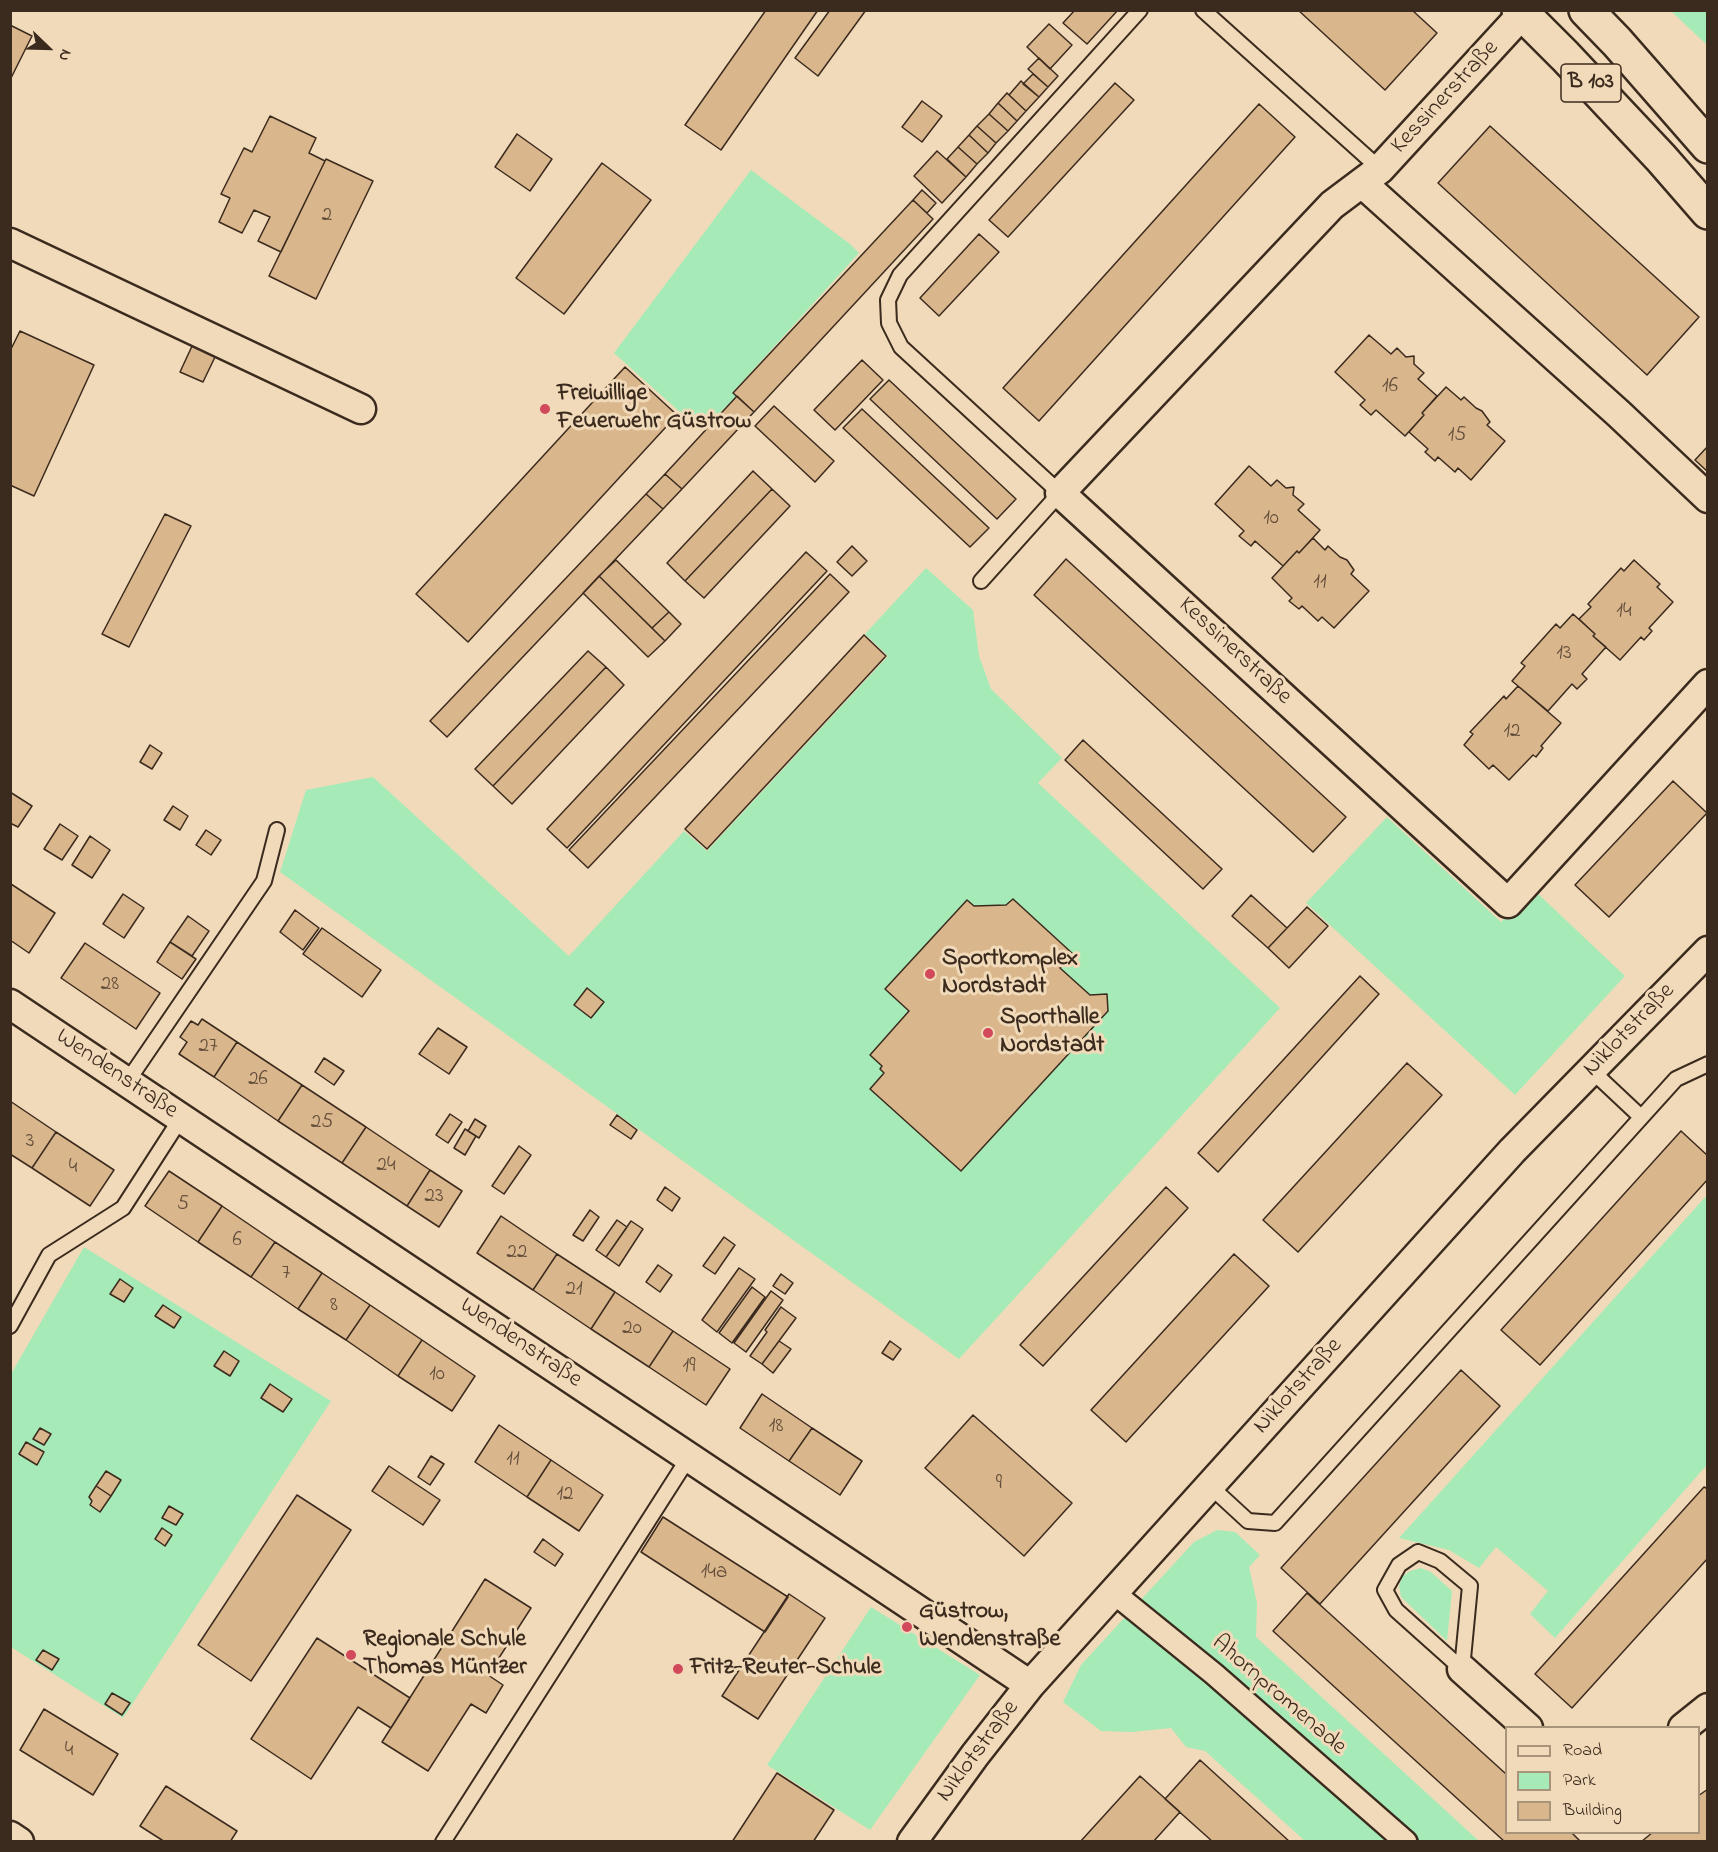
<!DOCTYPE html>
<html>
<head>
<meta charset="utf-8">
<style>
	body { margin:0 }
	#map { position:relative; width:1718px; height:1852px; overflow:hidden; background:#f1dab9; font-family:"Indie Flower",sans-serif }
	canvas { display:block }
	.frame { position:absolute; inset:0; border:12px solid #3b2a1e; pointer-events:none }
	.legend { position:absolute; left:1505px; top:1726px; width:195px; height:108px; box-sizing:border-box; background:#f1dab9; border:2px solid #a8947b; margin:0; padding:8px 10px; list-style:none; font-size:18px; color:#3b2a1e }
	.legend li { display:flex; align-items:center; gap:12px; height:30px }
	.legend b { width:30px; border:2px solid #a8947b }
	.north { position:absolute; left:18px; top:18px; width:60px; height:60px; -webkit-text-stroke:4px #f1dab9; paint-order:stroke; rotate:113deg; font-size:16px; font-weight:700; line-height:24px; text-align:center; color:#3b2a1e }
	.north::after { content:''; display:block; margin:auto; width:21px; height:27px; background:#3b2a1e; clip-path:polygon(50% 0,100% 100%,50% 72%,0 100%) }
</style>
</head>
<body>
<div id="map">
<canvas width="1718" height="1852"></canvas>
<div class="frame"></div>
<ul class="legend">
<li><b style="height:8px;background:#f1dab9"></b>Road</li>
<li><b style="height:16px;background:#a6ebb7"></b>Park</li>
<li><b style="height:16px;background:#d9b68c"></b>Building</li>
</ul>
<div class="north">N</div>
</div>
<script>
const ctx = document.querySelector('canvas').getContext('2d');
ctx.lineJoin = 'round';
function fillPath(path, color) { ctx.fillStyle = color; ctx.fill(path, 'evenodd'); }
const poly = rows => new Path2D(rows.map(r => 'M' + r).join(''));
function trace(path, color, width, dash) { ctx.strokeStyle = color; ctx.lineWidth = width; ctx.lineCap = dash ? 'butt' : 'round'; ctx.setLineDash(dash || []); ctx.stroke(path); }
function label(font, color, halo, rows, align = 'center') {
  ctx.font = font + ' "Indie Flower",sans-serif'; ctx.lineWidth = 6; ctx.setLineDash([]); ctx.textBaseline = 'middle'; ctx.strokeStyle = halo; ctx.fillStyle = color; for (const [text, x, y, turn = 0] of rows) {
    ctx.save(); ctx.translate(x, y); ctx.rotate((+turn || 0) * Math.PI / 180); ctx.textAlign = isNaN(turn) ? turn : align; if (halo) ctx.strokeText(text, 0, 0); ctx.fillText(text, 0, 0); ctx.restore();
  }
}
const green = poly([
	[1671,11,1707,11,1707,45],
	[751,170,850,244,859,253,733,392,737,396,701,431,614,353],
	[926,568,973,610,979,656,991,689,1062,758,1038,783,1280,1008,959,1359,280,872,306,790,373,777,569,956,684,831,707,851,888,656,865,634],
	[1387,817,1501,922,1533,889,1625,976,1515,1095,1306,903],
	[1707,1195,1707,1469,1705,1467,1555,1638,1530,1614,1548,1591,1496,1547,1479,1568,1449,1550,1399,1538],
	[84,1247,331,1401,123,1718,11,1647,11,1374],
	[1217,1530,1235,1532,1260,1555,1249,1567,1257,1603,1256,1637,1479,1841,1305,1841,1205,1751,1186,1747,1171,1728,1133,1732,1101,1731,1063,1702,1081,1665,1194,1542],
	[1421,1568,1431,1572,1452,1591,1447,1641,1401,1597,1399,1586,1402,1577,1410,1571],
	[871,1607,980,1675,870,1830,767,1765]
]);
const building = poly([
	[766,10,818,10,721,150,685,125,766,10],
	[830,10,866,10,818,76,795,58,830,10],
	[1075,10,1118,10,1087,44,1063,23,1075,10],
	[1298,10,1412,10,1437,33,1385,90,1298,10],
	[1049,24,1072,45,1050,69,1027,47,1049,24],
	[10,25,32,36,10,80,10,25],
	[1039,58,1058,76,1048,87,1028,69,1039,58],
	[1033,74,1048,87,1039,97,1023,84,1033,74],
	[1021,81,1039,97,1026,111,1009,95,1021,81],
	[1115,83,1134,100,1008,237,989,220,1115,83],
	[1007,93,1026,111,1017,121,998,103,1007,93],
	[922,101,942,116,922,142,902,127,922,101],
	[998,103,1017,121,1008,131,989,114,998,103],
	[1259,104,1295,137,1039,421,1003,388,1259,104],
	[989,114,1008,131,996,143,977,126,989,114],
	[270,116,316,138,309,153,325,161,281,252,258,241,270,217,254,210,242,233,219,222,230,198,221,194,244,148,252,152,270,116],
	[977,126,996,143,988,153,969,135,977,126],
	[1490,126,1699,317,1647,375,1438,183,1490,126],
	[517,134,552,159,530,191,495,167,517,134],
	[969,135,988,153,977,164,958,147,969,135],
	[958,147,977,164,966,177,947,159,958,147],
	[937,151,966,177,942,203,914,176,937,151],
	[326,159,373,181,316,299,269,276,326,159],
	[602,163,651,200,564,314,516,278,602,163],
	[922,190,936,203,927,213,913,200,922,190],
	[913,200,933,219,754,412,733,393,913,200],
	[979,234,999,252,939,316,920,298,979,234],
	[20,331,94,365,34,496,10,485,10,351,20,331],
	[1369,335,1391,354,1397,348,1406,357,1414,356,1414,364,1424,373,1418,379,1437,396,1422,413,1424,415,1405,436,1376,410,1371,415,1360,405,1365,400,1335,372,1369,335],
	[193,344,216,355,203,382,180,372,193,344],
	[862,360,883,380,835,430,814,410,862,360],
	[625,367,677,415,468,642,416,594,625,367],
	[889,380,1016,499,997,519,870,399,889,380],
	[1446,387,1461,400,1464,397,1476,408,1482,411,1490,422,1487,425,1505,441,1471,480,1458,468,1455,472,1438,457,1435,461,1425,452,1428,449,1409,432,1424,415,1422,413,1446,387],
	[737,396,754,412,682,489,665,474,737,396],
	[774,406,834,461,815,482,755,426,774,406],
	[862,409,989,528,970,547,843,428,862,409],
	[1708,446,1708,472,1695,460,1708,446],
	[1249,466,1271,486,1277,480,1286,488,1294,487,1293,495,1304,504,1298,510,1320,530,1299,553,1297,551,1283,566,1255,541,1251,546,1239,536,1244,531,1215,504,1249,466],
	[753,471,772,489,685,581,667,563,753,471],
	[665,474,682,489,663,509,646,494,665,474],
	[772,489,790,506,704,598,685,581,772,489],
	[646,494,663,509,447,737,430,721,646,494],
	[165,514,191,526,129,647,102,634,165,514],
	[1313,538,1325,550,1328,546,1340,557,1347,560,1354,570,1351,574,1369,591,1334,628,1322,617,1318,621,1302,606,1299,609,1289,601,1292,598,1272,578,1297,551,1299,553,1313,538],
	[852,546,867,561,852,576,837,562,852,546],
	[806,552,827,571,567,848,547,829,806,552],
	[1066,559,1346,817,1313,852,1034,595,1066,559],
	[616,560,669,612,652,628,599,576,616,560],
	[1634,560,1660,584,1657,587,1673,602,1649,628,1652,631,1644,640,1641,637,1620,660,1593,636,1595,634,1579,619,1591,607,1588,604,1621,568,1624,571,1634,560],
	[830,574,849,592,588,868,569,850,830,574],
	[599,576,665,641,648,657,583,593,599,576],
	[669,612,681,624,665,641,652,628,669,612],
	[1573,614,1595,634,1593,636,1606,647,1582,674,1587,679,1577,689,1572,684,1548,711,1512,681,1525,666,1521,663,1556,624,1560,628,1573,614],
	[864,635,886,656,707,849,685,829,864,635],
	[588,651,606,667,493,786,475,769,588,651],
	[606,667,624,685,512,804,493,786,606,667],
	[1518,686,1561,723,1541,746,1543,748,1536,757,1533,755,1509,780,1493,765,1489,769,1464,745,1473,734,1470,732,1504,696,1506,699,1518,686],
	[1083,740,1222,869,1203,889,1065,760,1083,740],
	[150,745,162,753,152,769,140,762,150,745],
	[1673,781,1707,813,1609,917,1575,885,1673,781],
	[10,792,32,806,18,827,10,823,10,792],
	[173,806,188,816,180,830,164,820,173,806],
	[60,824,78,836,62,860,44,849,60,824],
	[206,830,221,840,211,855,196,845,206,830],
	[90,836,110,850,92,878,72,865,90,836],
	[11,884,55,913,29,953,10,940,11,884],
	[123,894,144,908,124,938,103,924,123,894],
	[1251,895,1287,928,1268,948,1232,916,1251,895],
	[1013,899,1073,954,1060,968,1090,995,1107,994,1108,1011,961,1171,870,1089,884,1073,880,1069,882,1066,870,1055,909,1011,885,989,967,900,974,906,1006,905,1013,899],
	[1307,907,1328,926,1289,968,1268,948,1307,907],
	[295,910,319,928,303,950,280,932,295,910],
	[188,916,209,931,192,956,170,942,188,916],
	[322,928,381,970,362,997,303,954,322,928],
	[170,942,196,959,182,979,157,962,170,942],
	[85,943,160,993,136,1029,61,978,85,943],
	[1360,976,1379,994,1218,1172,1198,1153,1360,976],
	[587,988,604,1002,591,1018,574,1005,587,988],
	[202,1019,237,1042,214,1077,179,1054,187,1042,180,1037,191,1021,198,1025,202,1019],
	[438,1028,467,1047,449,1074,419,1054,438,1028],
	[237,1042,302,1085,278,1121,214,1077,237,1042],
	[324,1058,344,1071,334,1085,315,1072,324,1058],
	[1407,1063,1442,1095,1298,1252,1263,1220,1407,1063],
	[302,1085,366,1127,342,1163,278,1121,302,1085],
	[10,1101,56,1132,32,1168,10,1154,10,1101],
	[450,1114,462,1122,448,1143,436,1135,450,1114],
	[617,1115,637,1130,631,1139,610,1125,617,1115],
	[475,1119,486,1126,479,1138,468,1131,475,1119],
	[366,1127,430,1170,407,1206,342,1163,366,1127],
	[465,1129,476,1136,465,1155,454,1148,465,1129],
	[1681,1131,1708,1156,1708,1179,1540,1365,1501,1330,1681,1131],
	[56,1132,114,1170,90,1206,32,1168,56,1132],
	[519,1146,531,1155,504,1194,492,1186,519,1146],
	[430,1170,462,1191,439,1227,407,1206,430,1170],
	[169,1171,222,1206,198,1242,145,1206,169,1171],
	[665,1187,680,1198,672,1211,657,1200,665,1187],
	[1166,1187,1188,1208,1043,1366,1020,1345,1166,1187],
	[222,1206,275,1242,251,1277,198,1242,222,1206],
	[590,1210,599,1217,583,1241,573,1235,590,1210],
	[501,1216,557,1254,533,1290,477,1253,501,1216],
	[617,1220,627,1227,606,1257,596,1250,617,1220],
	[631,1221,643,1229,619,1266,606,1257,631,1221],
	[724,1237,735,1245,715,1274,703,1266,724,1237],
	[275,1242,322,1273,298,1309,251,1277,275,1242],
	[557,1254,615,1292,591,1329,533,1290,557,1254],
	[1234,1254,1269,1286,1126,1442,1091,1410,1234,1254],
	[658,1265,672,1275,660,1292,646,1282,658,1265],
	[739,1268,755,1279,717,1332,702,1320,739,1268],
	[322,1273,370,1305,346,1340,298,1309,322,1273],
	[781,1274,793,1283,785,1294,773,1286,781,1274],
	[120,1279,133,1288,124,1302,110,1294,120,1279],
	[752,1287,765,1297,732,1343,719,1333,752,1287],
	[771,1291,783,1300,746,1352,734,1343,771,1291],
	[615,1292,673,1331,649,1367,591,1329,615,1292],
	[163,1305,181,1317,174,1328,155,1316,163,1305],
	[370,1305,422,1340,398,1376,346,1340,370,1305],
	[781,1307,796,1318,762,1364,750,1356,767,1332,765,1330,781,1307],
	[673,1331,730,1369,706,1405,649,1367,673,1331],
	[422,1340,475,1376,452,1411,398,1376,422,1340],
	[779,1341,791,1349,773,1373,762,1364,779,1341],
	[890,1341,901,1349,893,1360,882,1353,890,1341],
	[224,1351,239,1361,230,1376,214,1366,224,1351],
	[1461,1370,1500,1406,1320,1604,1281,1568,1461,1370],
	[270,1384,292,1399,283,1412,261,1398,270,1384],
	[762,1394,812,1428,789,1461,740,1428,762,1394],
	[973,1415,1072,1503,1024,1556,925,1468,973,1415],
	[499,1425,551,1460,527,1497,475,1462,499,1425],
	[40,1428,51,1434,44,1445,33,1439,40,1428],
	[812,1428,862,1461,840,1495,789,1461,812,1428],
	[26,1442,44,1452,37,1465,19,1454,26,1442],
	[431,1456,444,1464,430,1485,418,1477,431,1456],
	[551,1460,603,1495,579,1531,527,1497,551,1460],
	[389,1466,440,1500,423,1525,372,1491,389,1466],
	[106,1471,121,1480,111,1496,96,1486,106,1471],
	[96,1486,111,1496,100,1512,90,1505,92,1501,89,1497,96,1486],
	[1704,1487,1708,1489,1708,1558,1572,1708,1535,1674,1704,1487],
	[297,1495,351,1530,251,1681,198,1645,297,1495],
	[169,1506,183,1514,176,1525,162,1518,169,1506],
	[663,1517,788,1597,765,1632,641,1552,663,1517],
	[162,1528,172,1535,165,1546,155,1539,162,1528],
	[543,1539,563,1554,555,1566,534,1552,543,1539],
	[485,1579,531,1608,488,1675,503,1685,486,1713,471,1704,428,1771,382,1742,485,1579],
	[1307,1593,1506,1774,1506,1832,1571,1832,1581,1842,1505,1842,1273,1631,1307,1593],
	[789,1594,825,1618,758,1719,722,1696,789,1594],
	[317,1638,410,1698,391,1728,358,1707,311,1779,251,1739,317,1638],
	[43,1650,59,1659,52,1670,36,1660,43,1650],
	[112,1693,130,1703,122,1715,105,1704,112,1693],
	[44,1709,118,1754,93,1795,20,1750,44,1709],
	[1200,1760,1290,1842,1213,1842,1165,1799,1200,1760],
	[777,1773,834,1810,813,1842,732,1842,777,1773],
	[1140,1776,1180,1812,1153,1842,1080,1842,1140,1776],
	[166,1786,237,1831,230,1842,165,1842,140,1826,166,1786],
	[1708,1789,1708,1842,1641,1842,1653,1832,1698,1832,1698,1796,1708,1789]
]);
const service = poly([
	[1203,10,1380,169],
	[981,581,1060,493,901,347,889,323,888,300,900,275,1140,10],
	[1591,1070,1641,1117],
	[127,1082,264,881,277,830],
	[10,1326,49,1255,123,1208,181,1118],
	[1210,1486,1248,1521,1275,1523,1676,1079,1708,1064],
	[1418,1552,1440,1561,1470,1586,1462,1669,1396,1610,1385,1590,1399,1565,1418,1552],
	[443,1842,689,1457]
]);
const pedestrian = poly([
	[1114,1593,1214,1674,1406,1842]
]);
const minor = poly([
	[1526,10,1380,169,1332,205,1060,493,1508,903,1708,684],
	[1362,183,1619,414,1708,498],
	[10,243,361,409],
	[10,1004,1030,1685],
	[1462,1669,1528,1728],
	[1683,1728,1708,1708],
	[10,1836,19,1842],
	[912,1842,975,1755,1030,1685,1512,1151,1708,951]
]);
const primary = poly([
	[1519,10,1565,56,1661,158,1708,212],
	[1586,10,1617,42,1708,146]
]);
const markers = [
	[545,409,6,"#d1495b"],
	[930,974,6,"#d1495b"],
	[988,1033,6,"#d1495b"],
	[907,1627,6,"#d1495b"],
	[351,1655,6,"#d1495b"],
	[678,1669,6,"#d1495b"]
];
const numberNames = [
	["2",327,217],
	["16",1390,388],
	["15",1457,437],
	["10",1271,520],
	["11",1320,584],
	["14",1624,613],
	["13",1564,655],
	["12",1512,733],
	["28",110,986],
	["27",208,1048],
	["26",258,1081],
	["25",322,1124],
	["3",30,1143],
	["24",386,1167],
	["4",73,1169],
	["23",434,1198],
	["5",183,1206],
	["6",237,1242],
	["22",517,1254],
	["7",286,1275],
	["21",574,1291],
	["8",334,1307],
	["20",632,1330],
	["19",689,1368],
	["10",437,1376],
	["18",776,1428],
	["11",513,1461],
	["9",999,1485],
	["12",565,1496],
	["14a",714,1574],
	["4",69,1752]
];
const shields = [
	[1591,83,60]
];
const shieldNames = [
	["B 103",1591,83]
];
const streetNames = [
	["Kessinerstraße",1446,98,-47],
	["Kessinerstraße",1234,652,43],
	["Niklotstraße",1630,1031,-46],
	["Wendenstraße",116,1075,34],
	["Wendenstraße",520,1344,34],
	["Niklotstraße",1299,1387,-48],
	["Ahornpromenade",1278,1696,41],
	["Niklotstraße",979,1752,-53]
];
const poiNames = [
	["Freiwillige",557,395],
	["Feuerwehr Güstrow",557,423],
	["Sportkomplex",942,960],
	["Nordstadt",942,988],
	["Sporthalle",1000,1019],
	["Nordstadt",1000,1047],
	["Güstrow,",919,1613],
	["Wendenstraße",919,1641],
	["Regionale Schule",363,1641],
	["Thomas Müntzer",363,1669],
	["Fritz-Reuter-Schule",690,1669]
];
fillPath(green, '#a6ebb7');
fillPath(building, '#d9b68c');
trace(building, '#3b2a1e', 1.5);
trace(service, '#3b2a1e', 18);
trace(pedestrian, '#3b2a1e', 26);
trace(minor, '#3b2a1e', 33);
trace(primary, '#3b2a1e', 38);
trace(service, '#f1dab9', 14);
trace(pedestrian, '#f1dab9', 21);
trace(minor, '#f1dab9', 28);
trace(primary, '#f1dab9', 33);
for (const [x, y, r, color] of markers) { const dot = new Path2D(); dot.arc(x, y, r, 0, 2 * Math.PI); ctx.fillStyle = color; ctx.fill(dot); trace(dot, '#f1dab9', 2); }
label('21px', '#624d3a', null, numberNames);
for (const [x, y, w] of shields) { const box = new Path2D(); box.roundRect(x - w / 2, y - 19, w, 38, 4.5); ctx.fillStyle = '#f1dab9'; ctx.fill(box); trace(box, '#3b2a1e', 1.5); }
label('bold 22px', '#3b2a1e', null, shieldNames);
label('24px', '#3b2a1e', '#f1dab9', streetNames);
label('bold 24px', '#3b2a1e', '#f1dab9', poiNames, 'left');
</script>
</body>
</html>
